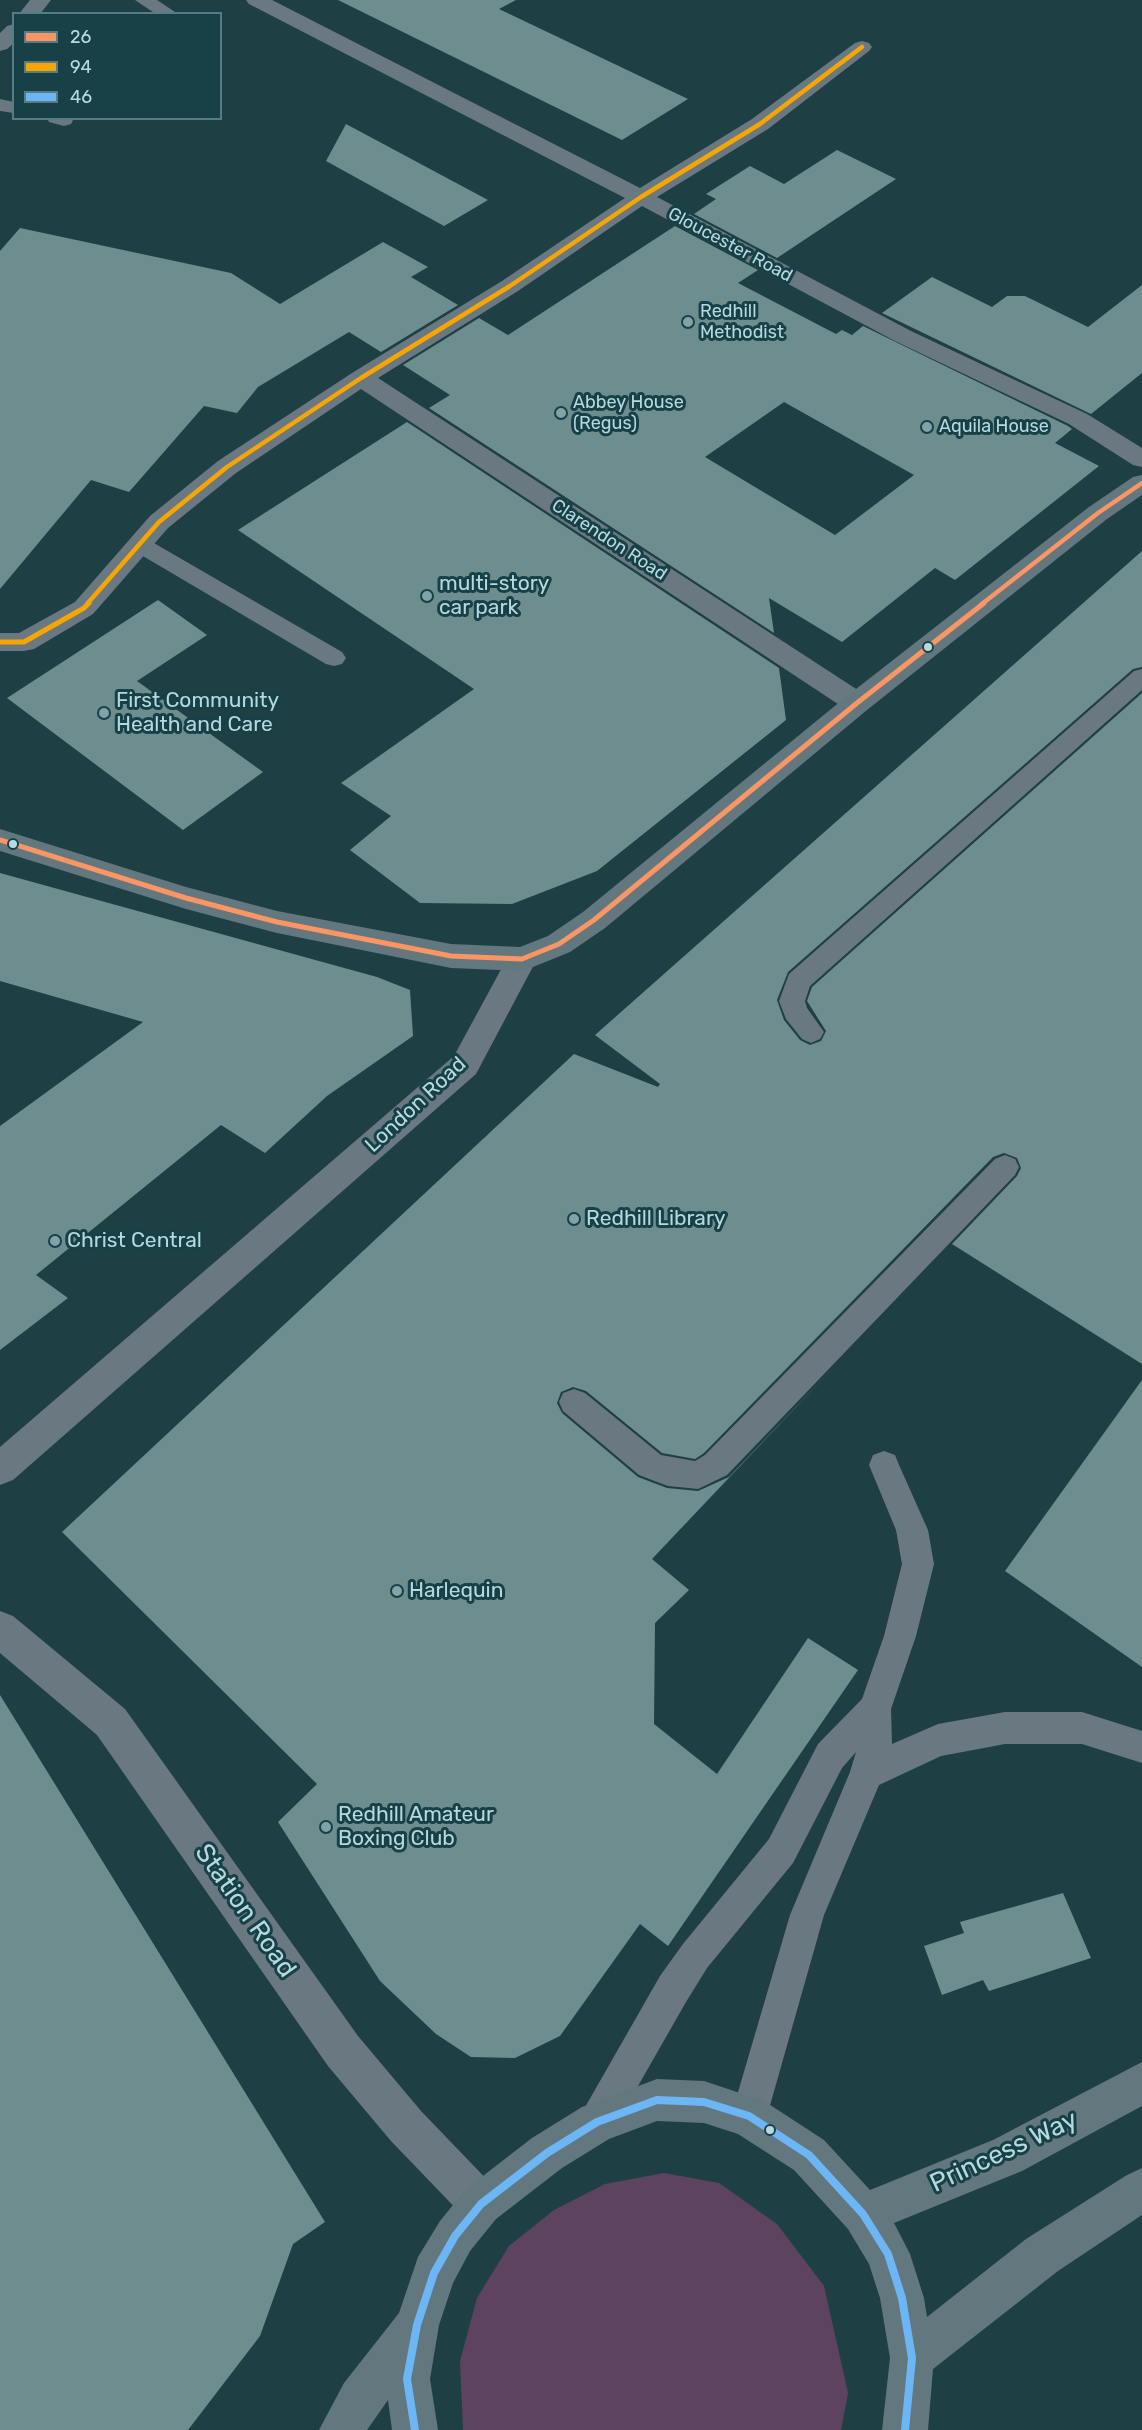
<!DOCTYPE html>
<html>
<head>
<meta charset="utf-8">
<style>
	body { margin:0 }
	#map { position:relative; width:1142px; height:2430px; overflow:hidden; background:#1e4045; font-family:Rubik,sans-serif }
	canvas { display:block }
	.legend { position:absolute; left:12px; top:12px; width:210px; height:108px; box-sizing:border-box; background:#174047; border:2px solid #567d84; margin:0; padding:8px 10px; list-style:none; font-size:18px; color:#b5d9e0 }
	.legend li { display:flex; align-items:center; gap:12px; height:30px }
	.legend b { width:30px; border:2px solid #567d84 }
</style>
</head>
<body>
<div id="map">
<canvas width="1142" height="2430"></canvas>
<ul class="legend">
<li><b style="height:8px;background:#fb9564"></b>26</li>
<li><b style="height:8px;background:#f7a600"></b>94</li>
<li><b style="height:8px;background:#6db6f5"></b>46</li>
</ul>
</div>
<script>
const ctx = document.querySelector('canvas').getContext('2d');
ctx.lineJoin = 'round';
function fillPath(path, color) { ctx.fillStyle = color; ctx.fill(path, 'evenodd'); }
const poly = rows => new Path2D(rows.map(r => 'M' + r).join(''));
function trace(path, color, width, dash) { ctx.strokeStyle = color; ctx.lineWidth = width; ctx.lineCap = dash ? 'butt' : 'round'; ctx.setLineDash(dash || []); ctx.stroke(path); }
function label(font, color, halo, rows, align = 'center') {
  ctx.font = font + ' Rubik,sans-serif'; ctx.lineWidth = 6; ctx.setLineDash([]); ctx.textBaseline = 'middle'; ctx.strokeStyle = halo; ctx.fillStyle = color; for (const [text, x, y, turn = 0] of rows) {
    ctx.save(); ctx.translate(x, y); ctx.rotate((+turn || 0) * Math.PI / 180); ctx.textAlign = isNaN(turn) ? turn : align; if (halo) ctx.strokeText(text, 0, 0); ctx.fillText(text, 0, 0); ctx.restore();
  }
}
const green = poly([
	[664,2173,719,2183,777,2224,824,2286,848,2393,841,2430,463,2430,460,2361,477,2298,509,2246,554,2210,605,2184]
]);
const building = poly([
	[338,0,516,0,499,9,688,99,622,140],
	[346,124,488,200,444,226,326,161],
	[837,150,896,179,777,258,694,214,716,199,706,194,750,166,784,184],
	[675,226,758,270,738,283,836,334,842,330,852,335,863,326,1068,426,1072,429,1055,443,1099,466,955,580,935,568,842,642,769,598,774,633,429,408,450,395,403,365,479,318,508,335],
	[784,402,914,475,835,535,705,457],
	[20,228,231,273,280,304,383,242,428,267,411,277,458,305,381,352,349,332,258,387,237,413,204,406,129,492,91,480,0,589,0,251],
	[932,277,992,307,1007,296,1025,296,1088,327,1142,285,1142,373,1091,414,882,313],
	[407,422,779,668,786,720,597,871,512,904,420,903,350,850,391,816,341,783,474,689,238,530],
	[1142,551,1142,667,1133,669,788,972,777,1000,784,1020,800,1040,810,1045,821,1041,826,1031,807,1001,812,987,1142,693,1142,1364,952,1244,1017,1176,1021,1168,1017,1158,1004,1153,993,1157,704,1453,695,1459,662,1453,586,1391,573,1387,561,1392,557,1403,562,1413,638,1477,667,1488,698,1491,729,1477,834,1367,652,1559,689,1590,655,1623,654,1724,717,1774,808,1638,858,1670,668,1946,640,1924,560,2036,515,2058,471,2057,436,2034,380,1981,278,1822,317,1784,62,1532,574,1054,658,1087,660,1084,595,1035],
	[158,600,207,635,137,681,263,772,183,830,7,698],
	[0,873,377,977,410,990,413,1036,327,1096,265,1153,221,1125,36,1275,68,1298,0,1350,0,1126,143,1022,0,981],
	[1142,1380,1142,1667,1005,1571],
	[0,1695,325,2222,293,2244,260,2336,188,2430,0,2430],
	[1063,1893,1091,1958,989,1991,983,1980,942,1995,924,1946,964,1933,960,1922]
]);
const lane = poly([
	[135,0,157,0,178,14,156,14,135,0],
	[0,99,14,102,14,113,0,111,0,99],
	[47,118,72,118,73,120,71,124,64,126,49,122,47,118],
	[139,537,147,539,342,652,346,658,342,664,334,666,326,664,131,549,128,544,131,539,139,537],
	[1142,669,1142,690,810,986,805,1001,807,1008,824,1032,820,1039,811,1043,802,1039,786,1019,779,1001,789,974,1134,671,1142,669],
	[1005,1155,1015,1159,1019,1167,1015,1175,727,1475,698,1489,668,1486,657,1482,639,1475,563,1411,559,1402,563,1393,574,1389,585,1393,661,1455,695,1461,705,1455,995,1159,1005,1155],
	[884,1451,895,1455,899,1465,928,1530,934,1564,916,1636,891,1709,892,1744,938,1724,1005,1712,1082,1712,1142,1731,1142,1763,1082,1744,1005,1744,941,1756,879,1785,824,1915,767,2116,762,2129,749,2134,736,2129,731,2116,790,1915,850,1772,856,1752,842,1768,793,1863,707,1968,686,2002,610,2135,597,2140,584,2135,579,2122,584,2109,660,1976,683,1944,769,1839,818,1744,862,1699,884,1636,902,1564,896,1530,869,1465,873,1455,884,1451]
]);
const street = poly([
	[30,0,51,0,40,14,19,14,30,0],
	[246,0,272,0,640,188,752,119,855,43,862,41,869,43,872,47,869,51,768,129,657,197,911,331,1087,414,1142,448,1142,467,1133,465,1069,424,895,341,642,206,518,291,378,378,867,696,871,703,867,710,857,713,847,710,361,389,236,473,168,528,93,614,34,649,24,651,0,651,0,633,19,633,75,602,150,516,218,461,352,373,502,281,625,198,249,4,246,0],
	[14,24,14,43,7,49,0,51,0,33,7,26,14,24],
	[522,947,533,951,537,959,476,1074,13,1480,0,1485,0,1447,454,1056,511,951,522,947],
	[0,1611,13,1616,125,1709,358,2036,421,2111,496,2189,503,2204,496,2219,481,2226,466,2219,391,2141,328,2066,97,1735,0,1653,0,1611]
]);
const primary = poly([
	[1142,475,1142,495,1107,519,867,710,605,928,570,952,533,967,522,971,451,968,277,933,186,909,0,851,0,829,186,887,277,911,451,944,520,947,548,936,583,912,847,696,1089,507,1133,477,1142,475],
	[1142,2062,1142,2106,1022,2171,894,2223,910,2254,924,2298,927,2317,1026,2239,1127,2175,1142,2168,1142,2215,1058,2271,933,2369,928,2430,882,2430,890,2358,880,2298,869,2264,848,2229,794,2170,738,2134,704,2123,657,2121,609,2139,562,2168,496,2219,470,2251,453,2283,439,2325,430,2379,438,2430,392,2430,388,2400,367,2430,319,2430,344,2383,399,2313,418,2257,440,2221,466,2189,532,2138,582,2107,657,2079,704,2081,764,2101,824,2140,870,2190,993,2140,1142,2062]
]);
const bus1Far1 = poly([
	[982,604,1098,513,1142,483]
]);
const bus1 = poly([
	[0,840,186,898,277,922,451,956,522,959,559,944,594,920,857,703,984,603]
]);
const bus2Far1 = poly([
	[87,604,159,522,227,467,361,378,510,286,641,197,760,124,862,47]
]);
const bus2 = poly([
	[0,642,24,642,84,608,89,603]
]);
const bus3 = poly([
	[415,2430,407,2379,417,2325,434,2273,455,2236,481,2204,547,2153,597,2122,657,2100,704,2102,749,2116,809,2155,863,2214,888,2254,902,2298,912,2358,905,2430]
]);
const markers = [
	[688,322,6,"#80a3aa"],
	[561,413,6,"#80a3aa"],
	[927,427,6,"#80a3aa"],
	[427,596,6,"#80a3aa"],
	[928,647,5,"#b5d9e0"],
	[104,713,6,"#80a3aa"],
	[13,844,5,"#b5d9e0"],
	[574,1219,6,"#80a3aa"],
	[55,1241,6,"#80a3aa"],
	[397,1591,6,"#80a3aa"],
	[326,1827,6,"#80a3aa"],
	[770,2130,5,"#b5d9e0"]
];
const farStreetnames = [
	["Gloucester Road",730,245,28],
	["Clarendon Road",609,540,33]
];
const farPoinames = [
	["Redhill",700,312],
	["Methodist",700,333],
	["Abbey House",573,403],
	["(Regus)",573,424],
	["Aquila House",939,427]
];
const poiNames = [
	["multi-story",439,584],
	["car park",439,608],
	["First Community",116,701],
	["Health and Care",116,725],
	["Redhill Library",586,1219],
	["Christ Central",67,1241],
	["Harlequin",409,1591],
	["Redhill Amateur",338,1815],
	["Boxing Club",338,1839]
];
const streetNames = [
	["London Road",416,1105,-43]
];
const nearStreetnames = [
	["Station Road",245,1911,55],
	["Princess Way",1004,2152,-25]
];
fillPath(green, '#5d435f');
fillPath(building, '#6e8d8e');
fillPath(lane, '#6a7981');
fillPath(street, '#6a7981');
fillPath(primary, '#63777e');
trace(bus1Far1, '#fb9564', 4.5);
trace(bus1, '#fb9564', 5);
trace(bus2Far1, '#f7a600', 4.5);
trace(bus2, '#f7a600', 5);
trace(bus3, '#6db6f5', 8);
for (const [x, y, r, color] of markers) { const dot = new Path2D(); dot.arc(x, y, r, 0, 2 * Math.PI); ctx.fillStyle = color; ctx.fill(dot); trace(dot, '#174047', 2); }
label('18px', '#b5d9e0', '#174047', farStreetnames);
label('18px', '#b5d9e0', '#174047', farPoinames, 'left');
label('21px', '#b5d9e0', '#174047', poiNames, 'left');
label('21px', '#b5d9e0', '#174047', streetNames);
label('26px', '#b5d9e0', '#174047', nearStreetnames);
</script>
</body>
</html>
